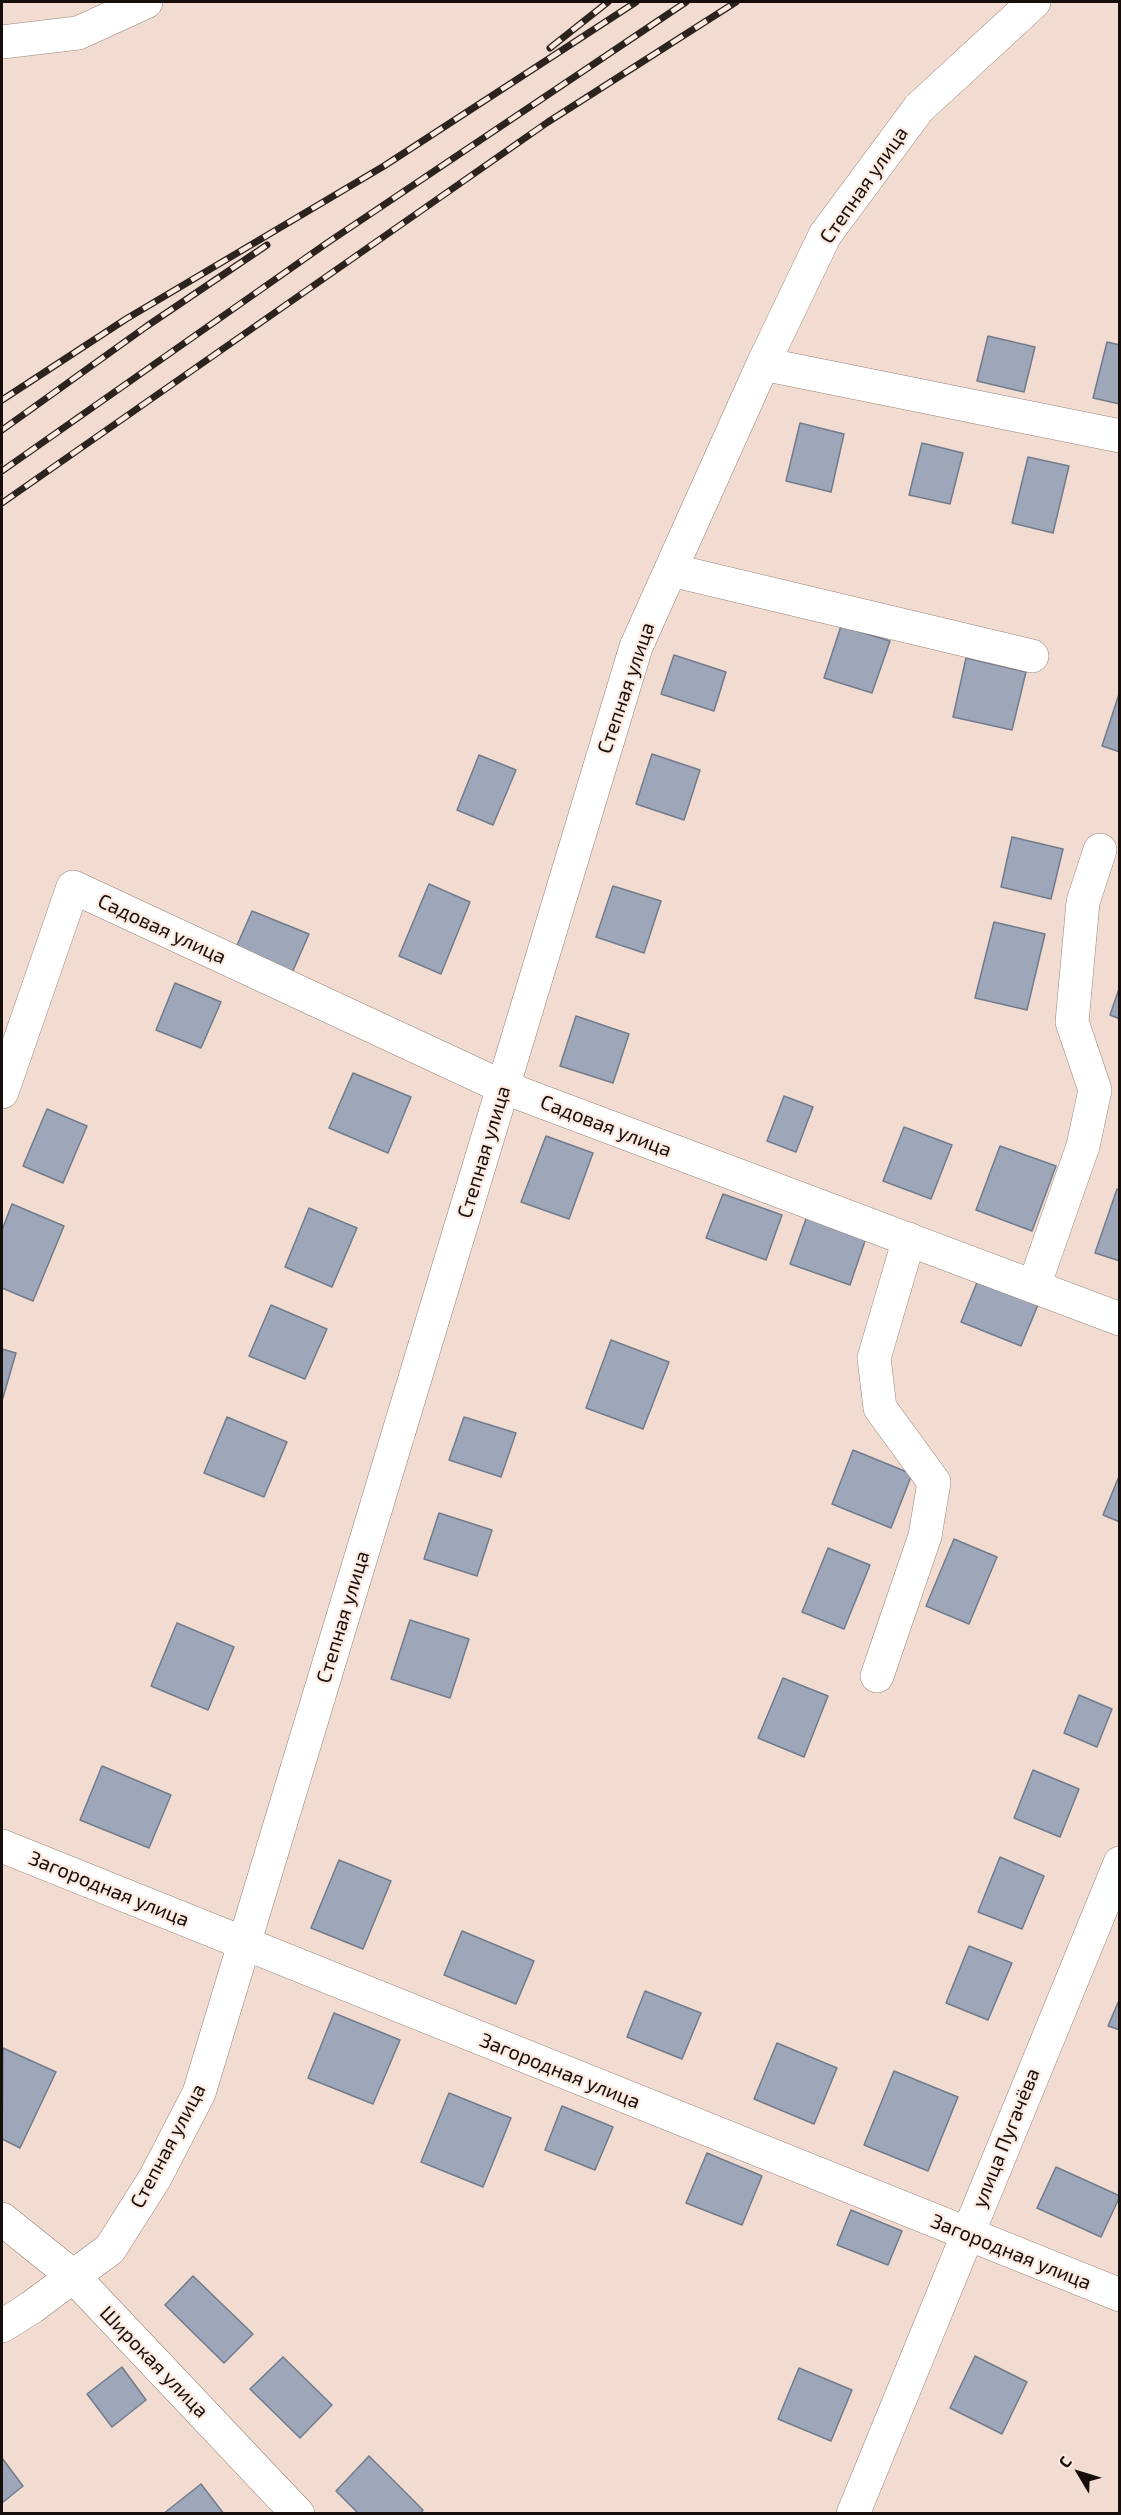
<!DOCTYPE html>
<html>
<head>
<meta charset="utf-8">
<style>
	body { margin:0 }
	#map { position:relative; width:1121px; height:2515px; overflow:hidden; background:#f2dcd1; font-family:"Exo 2",sans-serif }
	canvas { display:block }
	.frame { position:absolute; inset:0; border:3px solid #160e0b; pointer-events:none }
	.north { position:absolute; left:1049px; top:2443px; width:60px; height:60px; -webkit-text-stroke:4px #fceae1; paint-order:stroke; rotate:308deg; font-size:16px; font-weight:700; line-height:24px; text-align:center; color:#160e0b }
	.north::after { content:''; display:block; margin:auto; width:21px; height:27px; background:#160e0b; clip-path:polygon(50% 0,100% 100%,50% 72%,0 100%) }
</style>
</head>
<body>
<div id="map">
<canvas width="1121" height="2515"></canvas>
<div class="frame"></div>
<div class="north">С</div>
</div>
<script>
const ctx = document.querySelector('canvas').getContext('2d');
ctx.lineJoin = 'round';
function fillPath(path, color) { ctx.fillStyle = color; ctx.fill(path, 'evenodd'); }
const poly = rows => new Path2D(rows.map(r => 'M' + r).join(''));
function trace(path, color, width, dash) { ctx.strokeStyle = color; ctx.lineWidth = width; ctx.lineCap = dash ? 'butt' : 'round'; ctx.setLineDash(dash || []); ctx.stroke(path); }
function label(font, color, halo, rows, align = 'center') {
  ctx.font = font + ' "Exo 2",sans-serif'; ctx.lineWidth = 4.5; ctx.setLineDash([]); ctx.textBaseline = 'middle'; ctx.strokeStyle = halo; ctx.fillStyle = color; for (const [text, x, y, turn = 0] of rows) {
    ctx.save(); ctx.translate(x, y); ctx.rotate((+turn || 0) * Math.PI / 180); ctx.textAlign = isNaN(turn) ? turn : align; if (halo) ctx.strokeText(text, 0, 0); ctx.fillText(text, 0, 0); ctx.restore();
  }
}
const building = poly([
	[988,336,1035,347,1024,392,977,381,988,336],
	[1107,342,1120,345,1120,404,1093,398,1107,342],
	[800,423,844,434,831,492,786,481,800,423],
	[922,443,963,453,950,504,909,495,922,443],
	[1028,457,1069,466,1053,533,1012,523,1028,457],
	[841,626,890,641,872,693,824,678,841,626],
	[674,655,726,672,714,711,661,694,674,655],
	[966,658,1026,672,1012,730,953,717,966,658],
	[1120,691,1120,752,1102,746,1120,691],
	[652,754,700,770,684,820,636,804,652,754],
	[479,755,516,770,493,825,457,810,479,755],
	[1012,837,1063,849,1051,899,1001,887,1012,837],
	[429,884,470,902,441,974,399,956,429,884],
	[613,886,661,901,644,953,596,937,613,886],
	[252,911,309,934,292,973,235,950,252,911],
	[994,922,1045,934,1027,1010,975,998,994,922],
	[175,983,221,1002,201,1048,156,1030,175,983],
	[1120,986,1120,1019,1110,1015,1120,986],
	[576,1016,629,1034,613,1083,560,1066,576,1016],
	[353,1073,411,1097,388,1153,329,1128,353,1073],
	[784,1096,813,1107,796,1152,767,1141,784,1096],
	[47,1109,87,1126,63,1183,23,1166,47,1109],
	[904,1127,952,1145,931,1199,883,1181,904,1127],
	[546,1136,593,1153,569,1219,521,1202,546,1136],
	[1000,1146,1056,1166,1032,1231,976,1210,1000,1146],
	[1117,1189,1120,1190,1120,1261,1095,1253,1117,1189],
	[723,1194,782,1215,766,1260,706,1238,723,1194],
	[12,1204,64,1226,33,1301,2,1288,2,1230,12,1204],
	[309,1208,357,1228,332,1287,285,1267,309,1208],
	[807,1216,866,1238,850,1285,790,1264,807,1216],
	[980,1275,1040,1300,1021,1346,961,1322,980,1275],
	[271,1305,327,1329,305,1379,249,1356,271,1305],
	[611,1340,669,1362,643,1429,586,1408,611,1340],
	[2,1349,16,1353,2,1401,2,1349],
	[227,1417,287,1442,264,1497,204,1473,227,1417],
	[464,1417,516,1433,501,1477,449,1460,464,1417],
	[853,1450,912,1474,891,1528,832,1504,853,1450],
	[1120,1474,1120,1522,1103,1515,1120,1474],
	[439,1513,492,1530,477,1576,424,1559,439,1513],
	[954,1539,997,1557,969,1624,926,1606,954,1539],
	[828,1548,870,1565,844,1629,802,1612,828,1548],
	[410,1620,469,1639,450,1698,391,1679,410,1620],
	[177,1623,234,1647,208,1710,151,1686,177,1623],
	[783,1678,828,1696,804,1757,758,1738,783,1678],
	[1079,1695,1112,1709,1097,1747,1064,1733,1079,1695],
	[102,1766,171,1795,149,1848,80,1820,102,1766],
	[1033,1770,1079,1789,1060,1837,1014,1818,1033,1770],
	[1000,1857,1044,1876,1022,1929,978,1912,1000,1857],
	[339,1860,391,1881,363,1949,311,1928,339,1860],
	[462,1931,534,1961,516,2004,444,1975,462,1931],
	[969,1946,1012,1963,988,2020,946,2003,969,1946],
	[645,1991,701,2013,682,2059,627,2037,645,1991],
	[1120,1998,1120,2030,1108,2026,1120,1998],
	[334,2013,400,2040,373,2104,308,2078,334,2013],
	[777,2043,837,2068,814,2124,754,2099,777,2043],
	[3,2048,56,2072,20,2148,2,2139,3,2048],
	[894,2071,958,2097,928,2171,864,2145,894,2071],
	[449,2093,511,2118,483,2187,421,2162,449,2093],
	[562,2106,613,2127,595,2170,545,2150,562,2106],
	[707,2153,762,2176,742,2225,686,2203,707,2153],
	[1056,2167,1120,2196,1101,2237,1037,2208,1056,2167],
	[851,2210,902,2231,888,2265,837,2245,851,2210],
	[193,2276,253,2334,224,2363,165,2305,193,2276],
	[975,2356,1027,2382,1002,2434,950,2408,975,2356],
	[283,2357,332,2405,300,2438,250,2389,283,2357],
	[122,2367,146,2400,112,2427,87,2394,122,2367],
	[799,2368,852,2390,831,2441,778,2419,799,2368],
	[369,2456,423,2510,420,2514,359,2514,336,2491,369,2456],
	[2,2458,23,2486,2,2503,2,2458],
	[201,2484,224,2514,163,2514,201,2484]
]);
const minor = poly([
	[2,42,78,33,146,2],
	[763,364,1120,436],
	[671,570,1032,656],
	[2,1092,73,887,503,1087,1120,1319],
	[1034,1286,1083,1146,1095,1090,1072,1022,1083,902,1100,850],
	[877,1676,925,1536,934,1482,880,1408,874,1358,909,1239],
	[2,1846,1120,2295],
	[2,2219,73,2276,298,2514],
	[2,2326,32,2307,110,2249,155,2178,199,2093,636,647,763,364,825,235,919,108,1034,2],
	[853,2514,1120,1863]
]);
const rail = poly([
	[550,48,608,2],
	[2,400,126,319,384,166,636,2],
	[2,430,147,326,267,245],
	[2,471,327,243,686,2],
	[2,503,548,122,736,2]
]);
const streetNames = [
	["Степная улица",864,185,-55],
	["Степная улица",626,688,-71],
	["Садовая улица",162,929,25],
	["Садовая улица",606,1126,21],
	["Степная улица",484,1152,-73],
	["Степная улица",343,1617,-73],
	["Загородная улица",109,1889,22],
	["Загородная улица",560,2071,22],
	["улица Пугачёва",1006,2138,-68],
	["Степная улица",168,2146,-62],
	["Загородная улица",1011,2252,22],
	["Широкая улица",154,2362,46]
];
fillPath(building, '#9da7b9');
trace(building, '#727b8c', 1.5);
trace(minor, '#978379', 34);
trace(minor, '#fff', 33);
trace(rail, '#2c231f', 7);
trace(rail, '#fceae1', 4.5, [14]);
label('20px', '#160e0b', '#fceae1', streetNames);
</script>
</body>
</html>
